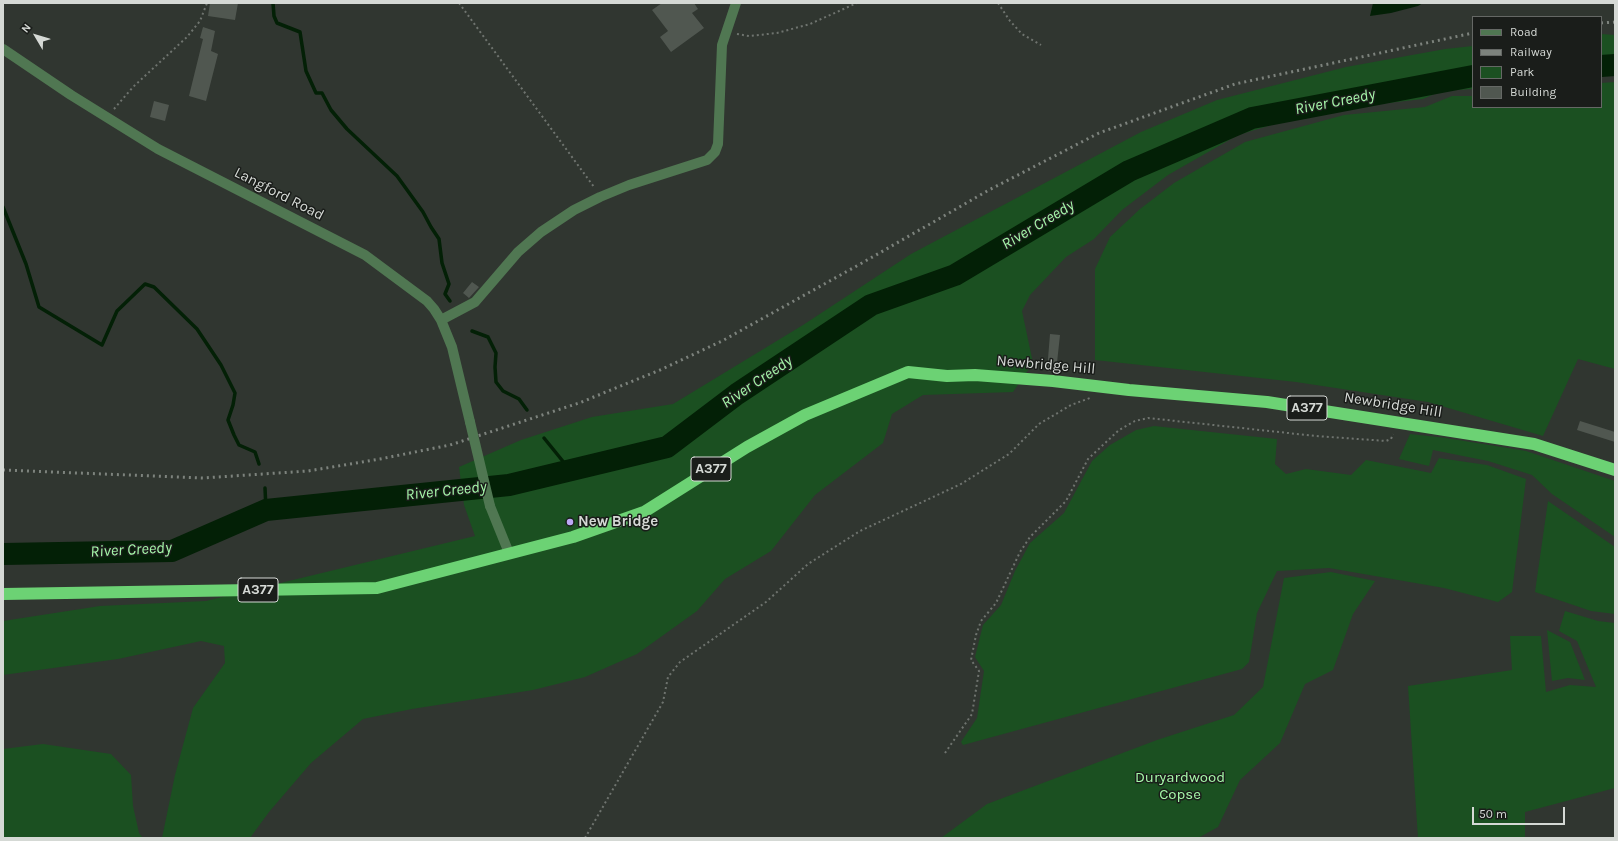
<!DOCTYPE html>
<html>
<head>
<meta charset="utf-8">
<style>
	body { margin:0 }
	#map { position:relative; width:1618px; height:841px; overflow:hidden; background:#303630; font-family:Karla,sans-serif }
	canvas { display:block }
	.frame { position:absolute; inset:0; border:4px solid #d5d9d5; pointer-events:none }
	.legend { position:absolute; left:1472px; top:16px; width:130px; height:92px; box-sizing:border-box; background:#1a1d1a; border:1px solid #656865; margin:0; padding:5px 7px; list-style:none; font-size:12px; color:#d5d9d5 }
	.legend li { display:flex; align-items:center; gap:8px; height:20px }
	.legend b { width:20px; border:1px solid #656865 }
	.north { position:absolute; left:16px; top:16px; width:40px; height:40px; -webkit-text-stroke:3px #1a1d1a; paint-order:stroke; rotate:308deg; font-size:11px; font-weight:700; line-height:16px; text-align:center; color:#d5d9d5 }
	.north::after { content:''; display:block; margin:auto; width:14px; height:18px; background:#d5d9d5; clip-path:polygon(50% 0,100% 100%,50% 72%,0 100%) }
	.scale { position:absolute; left:1472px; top:807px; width:93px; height:18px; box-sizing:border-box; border:2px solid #d5d9d5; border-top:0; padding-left:5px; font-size:12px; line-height:14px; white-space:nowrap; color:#d5d9d5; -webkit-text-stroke:3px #1a1d1a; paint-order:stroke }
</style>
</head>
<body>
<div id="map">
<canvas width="1618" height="841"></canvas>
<div class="frame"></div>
<ul class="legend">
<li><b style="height:5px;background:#507752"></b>Road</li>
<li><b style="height:5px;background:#7d837d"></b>Railway</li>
<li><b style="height:11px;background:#1b5021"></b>Park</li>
<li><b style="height:11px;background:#505750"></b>Building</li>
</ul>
<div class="north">N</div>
<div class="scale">50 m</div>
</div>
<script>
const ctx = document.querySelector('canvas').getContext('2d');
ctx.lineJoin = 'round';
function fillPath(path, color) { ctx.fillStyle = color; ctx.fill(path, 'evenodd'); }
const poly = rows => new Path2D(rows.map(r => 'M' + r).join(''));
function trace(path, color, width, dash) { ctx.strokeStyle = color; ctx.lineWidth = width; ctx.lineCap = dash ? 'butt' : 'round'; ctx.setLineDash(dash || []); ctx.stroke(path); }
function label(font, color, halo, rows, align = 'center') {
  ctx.font = font + ' Karla,sans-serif'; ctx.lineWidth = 3; ctx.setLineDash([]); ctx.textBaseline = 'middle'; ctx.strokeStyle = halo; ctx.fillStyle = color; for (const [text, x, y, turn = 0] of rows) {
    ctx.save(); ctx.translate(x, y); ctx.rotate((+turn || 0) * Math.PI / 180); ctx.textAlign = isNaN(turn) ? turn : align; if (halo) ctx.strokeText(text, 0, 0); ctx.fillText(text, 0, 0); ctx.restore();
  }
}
const green = poly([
	[1601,34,1615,35,1615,74,1601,76],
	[1473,46,1473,89,1441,91,1423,99,1344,108,1288,120,1238,135,1168,175,1122,210,1094,239,1066,257,1030,295,1022,311,1033,363,1013,392,923,395,892,414,883,443,815,495,771,551,725,579,697,611,637,654,585,677,533,690,412,709,363,719,311,763,269,812,250,838,162,838,175,775,193,708,225,663,224,646,201,641,118,659,3,675,3,621,100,606,206,601,475,536,464,505,459,467,521,440,592,417,673,404,803,325,911,254,1141,132,1217,100,1346,67,1445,49],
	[1615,82,1615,369,1578,359,1543,436,1428,402,1296,382,1095,360,1095,269,1110,237,1140,209,1174,183,1245,142,1344,115,1425,107,1452,96,1473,96,1473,107,1601,107,1601,83],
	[1154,426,1277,439,1275,464,1286,474,1306,469,1351,475,1366,460,1431,473,1439,458,1487,465,1526,479,1512,592,1498,602,1444,588,1329,568,1277,571,1257,613,1249,662,1242,669,963,745,961,742,977,718,984,671,975,657,983,625,1001,605,1015,571,1030,543,1064,513,1092,461,1110,445,1136,430],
	[1410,434,1446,438,1526,451,1615,481,1615,537,1552,494,1532,475,1488,461,1433,450,1429,466,1399,459],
	[1548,501,1615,547,1615,614,1591,611,1535,592],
	[1331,572,1375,581,1353,614,1333,670,1305,684,1280,743,1240,780,1218,827,1198,838,941,838,987,804,1157,740,1234,715,1263,687,1284,578],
	[1565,611,1598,621,1615,623,1615,788,1525,812,1525,838,1418,838,1408,686,1512,670,1510,636,1541,636,1546,692,1570,685,1596,687,1577,641,1559,631],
	[1547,630,1570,642,1585,680,1568,678,1552,681],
	[43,744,111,754,131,775,133,806,139,833,143,838,3,838,3,749]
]);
const water = poly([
	[1373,3,1423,3,1418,6,1391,13,1370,16]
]);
const stream = poly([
	[273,3,274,16,277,23,300,32,306,71,316,93,322,93,331,110,347,129,397,176,423,212,431,227,439,239,442,263,449,284,445,294,450,301],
	[3,207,26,264,39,307,102,345,117,311,145,284,154,287,197,329,221,365,235,393,233,405,228,420,234,435,239,445,255,452,259,464],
	[472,331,488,337,496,353,495,367,496,382,503,391,519,399,527,410],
	[544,438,570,470],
	[265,488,266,510]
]);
const river = poly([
	[1601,66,1615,65],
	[3,554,172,551,266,510,509,485,667,447,737,394,871,305,955,275,1129,171,1252,118,1473,76]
]);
const building = poly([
	[210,3,238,3,235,20,208,16],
	[662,3,694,3,698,9,692,13,704,28,671,52,660,37,668,31,652,10],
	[203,27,215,31,211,51,218,54,206,101,189,96,203,39,200,38],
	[154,101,169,105,165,121,150,117],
	[472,282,479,287,469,298,463,293],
	[1050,334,1060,335,1056,372,1047,371],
	[1580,421,1615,432,1615,442,1577,430]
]);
const path = poly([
	[459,3,594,187],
	[998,3,1010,21,1022,34,1041,45],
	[737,34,749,36,777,33,810,24,857,3],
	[114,109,133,87,187,37,200,21,207,3],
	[945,753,972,714,979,671,971,660,976,635,981,621,996,603,1020,552,1030,537,1066,501,1088,459,1119,430,1135,421,1148,418,1316,436,1386,441,1391,439,1393,434],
	[585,838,663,702,668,677,680,662,766,602,808,564,860,531,961,484,1009,454,1039,424,1071,405,1090,398]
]);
const minor = poly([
	[3,49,71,95,158,149,365,255,427,301,434,309,441,320,452,347,470,422],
	[441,320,475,302,518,252,541,232,574,210,600,197,629,185,707,160,715,152,718,144,722,45,736,3],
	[490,506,509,553]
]);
const highway = poly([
	[3,594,377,588,573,537,644,512,747,447,805,415,908,372,947,376,975,375,1053,381,1129,390,1267,402,1534,444,1615,470]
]);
const rail = poly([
	[1601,23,1615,22],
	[3,470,203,478,308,471,380,459,450,445,579,403,660,370,722,341,862,263,989,190,1099,133,1235,84,1473,33]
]);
const minorBridge = poly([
	[470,422,490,506]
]);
const markers = [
	[570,522,4,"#bda9f5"]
];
const shields = [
	[1307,408,40],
	[711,469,40],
	[258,590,40]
];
const shieldNames = [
	["A377",1307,408],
	["A377",711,469],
	["A377",258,590]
];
const streetNames = [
	["Langford Road",279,194,27],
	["Newbridge Hill",1046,365,5],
	["Newbridge Hill",1393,405,9]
];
const poiNames = [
	["New Bridge",578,522]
];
const parkNames = [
	["Duryardwood",1180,778],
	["Copse",1180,795]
];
const waterNames = [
	["River Creedy",1335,102,-11],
	["River Creedy",1038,225,-31],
	["River Creedy",757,382,-34],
	["River Creedy",446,491,-6],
	["River Creedy",131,550,-3]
];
fillPath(green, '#1b5021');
fillPath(water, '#032006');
trace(stream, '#032006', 3.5);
trace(river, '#032006', 22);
fillPath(building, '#505750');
trace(path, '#6f746f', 2, [2, 3]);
trace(minor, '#507752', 10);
trace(highway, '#6cd274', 12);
trace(rail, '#7d837d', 3, [2, 4]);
trace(minorBridge, '#507752', 10);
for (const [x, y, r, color] of markers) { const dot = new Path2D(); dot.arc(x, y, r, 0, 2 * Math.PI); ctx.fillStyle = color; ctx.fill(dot); trace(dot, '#1a1d1a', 1.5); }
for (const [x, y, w] of shields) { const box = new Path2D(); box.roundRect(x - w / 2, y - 12, w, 24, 3); ctx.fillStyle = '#1a1d1a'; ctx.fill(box); trace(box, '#d5d9d5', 1); }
label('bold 14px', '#d5d9d5', null, shieldNames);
label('15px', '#d5d9d5', '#1a1d1a', streetNames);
label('bold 15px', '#d5d9d5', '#1a1d1a', poiNames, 'left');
label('15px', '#a6f8a9', '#1a1d1a', parkNames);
label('italic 16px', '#a5f7a9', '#1a1d1a', waterNames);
</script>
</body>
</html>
